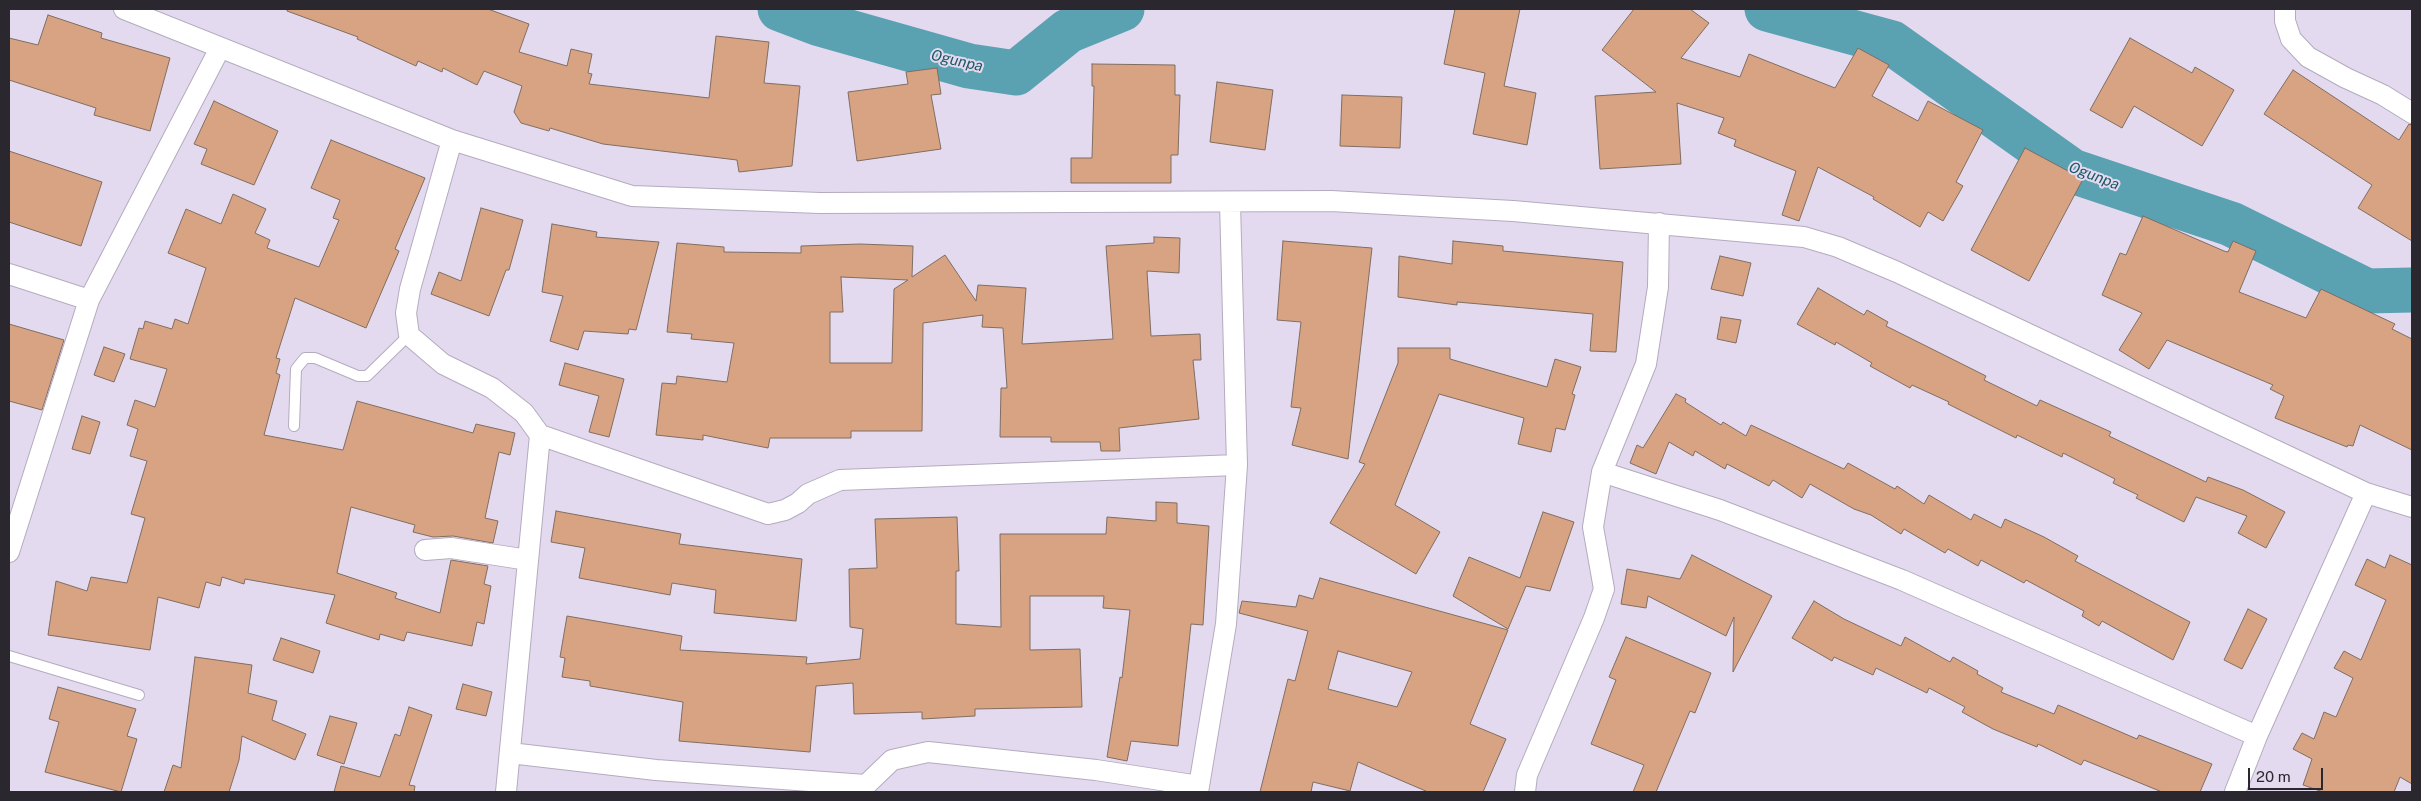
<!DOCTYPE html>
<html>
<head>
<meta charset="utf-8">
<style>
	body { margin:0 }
	#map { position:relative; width:2421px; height:801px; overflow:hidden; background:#e4daef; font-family:"Public Sans",sans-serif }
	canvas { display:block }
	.frame { position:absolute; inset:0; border:10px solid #2b272f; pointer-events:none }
	.scale { position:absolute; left:2248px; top:768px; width:75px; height:22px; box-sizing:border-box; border:2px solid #2b272f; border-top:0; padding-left:6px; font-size:15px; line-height:18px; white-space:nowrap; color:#2b272f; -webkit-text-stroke:4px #e4daef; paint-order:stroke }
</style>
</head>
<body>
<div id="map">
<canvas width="2421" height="801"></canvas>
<div class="frame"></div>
<div class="scale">20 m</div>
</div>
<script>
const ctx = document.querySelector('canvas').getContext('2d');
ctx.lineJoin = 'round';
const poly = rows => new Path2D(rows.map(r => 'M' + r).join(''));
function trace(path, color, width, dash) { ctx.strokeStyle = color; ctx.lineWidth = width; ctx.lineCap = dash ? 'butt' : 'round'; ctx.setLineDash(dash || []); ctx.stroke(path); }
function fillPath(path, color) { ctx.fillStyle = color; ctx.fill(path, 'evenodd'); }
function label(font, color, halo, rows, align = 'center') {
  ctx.font = font + ' "Public Sans",sans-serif'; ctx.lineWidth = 4; ctx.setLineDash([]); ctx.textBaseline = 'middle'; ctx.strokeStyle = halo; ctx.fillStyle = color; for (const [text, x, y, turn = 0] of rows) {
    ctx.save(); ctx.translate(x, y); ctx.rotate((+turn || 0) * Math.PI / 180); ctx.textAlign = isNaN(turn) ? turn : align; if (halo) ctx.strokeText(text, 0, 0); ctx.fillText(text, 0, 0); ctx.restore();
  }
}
const river = poly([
	[780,9,817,23,969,66,1016,73,1068,31,1122,9],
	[1767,9,1892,43,2072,171,2231,224,2367,291,2412,290]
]);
const building = poly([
	[287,9,488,9,529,24,519,52,567,66,571,49,592,54,588,73,592,74,589,84,709,98,716,36,769,42,764,83,800,86,792,166,739,172,737,160,603,144,550,128,549,131,521,123,514,112,522,86,484,71,477,85,443,68,442,72,418,61,416,66,357,39,358,37,287,11,287,9],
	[1455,9,1520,9,1504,86,1536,93,1527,145,1473,134,1485,73,1444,64,1455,9],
	[1634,9,1690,9,1709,23,1681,58,1740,77,1749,54,1835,88,1858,48,1889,65,1872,96,1918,121,1928,101,1983,130,1956,182,1963,186,1943,221,1928,212,1920,227,1873,199,1874,197,1818,167,1799,221,1782,215,1796,171,1734,146,1736,140,1718,133,1724,118,1677,103,1681,164,1600,169,1595,96,1656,92,1602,50,1634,9],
	[48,15,102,33,101,38,170,58,150,131,94,115,96,108,9,80,9,38,38,45,48,15],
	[2130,38,2192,73,2195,67,2234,90,2202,146,2134,106,2122,128,2090,110,2130,38],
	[1092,64,1175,65,1175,95,1180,95,1178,155,1171,155,1171,183,1071,183,1071,158,1092,158,1094,86,1092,86,1092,64],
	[937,68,941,94,931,95,941,149,857,161,848,92,908,84,906,72,937,68],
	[2293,70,2399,140,2409,124,2412,125,2412,241,2358,208,2372,185,2264,114,2293,70],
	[1217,82,1273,90,1265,150,1210,142,1217,82],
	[1342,95,1402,97,1400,148,1340,146,1342,95],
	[214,101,278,131,254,185,201,164,207,149,194,144,214,101],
	[331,140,425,178,395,249,399,251,366,328,295,298,276,358,280,359,276,373,280,375,264,435,343,450,357,401,473,433,476,424,515,433,510,455,499,452,485,518,498,521,493,543,453,536,433,537,413,532,415,525,351,507,337,573,397,593,395,598,440,613,451,560,488,566,484,584,491,586,484,624,477,622,472,646,407,632,404,641,380,634,379,640,326,623,335,595,245,579,244,584,222,577,220,586,206,582,199,608,158,597,150,650,48,635,56,581,87,591,91,577,127,583,145,518,131,514,147,461,130,456,138,429,127,425,135,400,155,407,167,369,130,359,139,328,143,329,145,321,172,329,175,319,188,324,206,268,168,253,186,209,221,224,233,194,266,209,255,233,270,240,267,248,319,267,339,220,333,218,340,200,311,188,331,140],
	[2025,148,2083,179,2029,281,1971,250,2025,148],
	[9,151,102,182,81,246,9,222,9,151],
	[481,208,523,220,509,270,506,270,489,316,431,294,439,272,461,281,481,208],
	[2143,216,2224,251,2228,252,2233,241,2256,251,2239,292,2306,318,2321,289,2395,324,2392,329,2412,339,2412,450,2360,425,2353,446,2348,445,2347,447,2275,418,2284,396,2270,389,2273,385,2167,340,2149,369,2119,350,2142,313,2102,295,2120,253,2126,255,2143,216],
	[552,224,597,232,596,237,659,242,636,330,629,329,628,334,584,331,578,350,550,341,563,296,542,292,552,224],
	[1154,237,1180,238,1179,273,1147,271,1151,336,1200,334,1201,360,1193,360,1199,419,1119,428,1120,451,1101,451,1100,442,1051,442,1051,437,1000,437,1001,388,1007,388,1003,328,982,327,983,315,923,323,922,431,851,431,851,438,770,438,768,448,703,435,703,440,656,435,662,383,676,384,677,376,727,382,734,343,691,339,692,334,667,332,677,243,724,247,724,252,801,253,801,246,860,244,913,246,912,277,945,255,976,301,978,285,1026,288,1022,344,1113,339,1106,246,1154,243,1154,237],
	[841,277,908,280,894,289,892,363,830,363,830,312,843,312,841,277],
	[1283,241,1372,248,1348,459,1292,445,1301,408,1291,407,1301,322,1277,320,1283,241],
	[1453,241,1503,246,1503,251,1623,262,1616,352,1590,351,1593,314,1457,302,1457,305,1398,297,1399,256,1452,264,1453,241],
	[1720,256,1751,263,1743,296,1711,289,1720,256],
	[1818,288,1864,315,1867,310,1888,322,1886,326,1986,376,1984,380,2037,406,2040,400,2111,432,2109,436,2206,482,2208,477,2243,490,2285,512,2266,548,2238,533,2247,516,2196,497,2184,522,2136,498,2138,495,2113,483,2115,479,2063,453,2062,457,2017,435,2016,438,1948,404,1949,402,1912,385,1910,388,1870,366,1872,363,1836,342,1835,345,1797,324,1818,288],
	[1721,317,1741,320,1736,343,1717,339,1721,317],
	[9,324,64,340,42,410,9,401,9,324],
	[104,347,125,354,114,382,94,375,104,347],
	[1398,348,1450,348,1450,359,1547,387,1555,359,1581,367,1572,394,1575,395,1565,430,1556,428,1551,452,1518,444,1524,418,1439,394,1395,505,1440,532,1416,574,1330,523,1365,464,1359,462,1398,363,1398,348],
	[565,363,624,379,609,437,589,432,599,396,559,385,565,363],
	[1676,394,1686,399,1685,402,1721,425,1723,422,1746,436,1751,425,1844,469,1848,463,1895,489,1897,486,1924,504,1929,495,1971,520,1974,514,2001,528,2005,519,2044,537,2078,556,2075,561,2190,622,2173,660,2102,621,2099,626,2082,616,2084,611,2026,580,2024,583,1981,560,1978,566,1948,549,1945,553,1904,529,1901,534,1871,515,1854,509,1810,484,1802,498,1773,480,1769,486,1727,464,1725,469,1695,451,1693,456,1669,442,1656,474,1630,463,1637,445,1643,448,1676,394],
	[82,416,100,422,90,454,72,449,82,416],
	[1156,502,1177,503,1177,523,1209,526,1203,625,1191,624,1178,746,1131,741,1127,761,1107,757,1120,677,1122,678,1130,610,1103,608,1104,596,1030,596,1030,650,1080,649,1082,707,975,709,975,716,922,719,922,712,854,714,853,683,816,686,810,752,679,741,683,702,590,686,590,681,562,677,565,658,560,657,567,616,682,636,680,650,807,657,806,664,860,659,863,629,850,627,849,569,877,568,875,519,957,517,959,571,956,571,956,624,1001,627,1000,534,1106,534,1107,517,1156,521,1156,502],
	[556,511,681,534,679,544,802,559,796,621,714,613,716,590,672,583,670,595,579,578,585,548,551,542,556,511],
	[1543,512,1574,522,1550,591,1526,586,1508,629,1453,596,1469,557,1520,578,1543,512],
	[1692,555,1772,596,1733,672,1734,617,1726,636,1648,596,1646,608,1621,604,1627,569,1680,579,1692,555],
	[2390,555,2412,565,2412,784,2400,777,2394,792,2323,792,2303,785,2312,759,2293,749,2302,733,2314,739,2324,712,2336,717,2353,678,2334,668,2344,651,2361,660,2386,600,2355,585,2367,559,2385,568,2390,555],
	[1320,578,1508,630,1470,724,1506,739,1483,792,1428,792,1358,762,1350,791,1313,782,1311,792,1260,792,1288,679,1295,681,1308,631,1239,613,1242,601,1296,607,1299,595,1313,599,1320,578],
	[1338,651,1412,672,1397,707,1328,689,1338,651],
	[1814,601,1844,619,1901,646,1905,637,1950,662,1953,657,1978,671,1977,674,2003,688,2001,692,2054,714,2058,705,2137,739,2139,735,2212,764,2200,792,2162,792,2084,760,2081,765,2038,744,2037,747,1993,729,1962,712,1965,707,1929,688,1927,693,1876,668,1873,675,1834,657,1832,661,1792,638,1814,601],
	[2248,609,2267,619,2242,669,2224,660,2248,609],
	[1626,637,1711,673,1695,713,1690,711,1656,792,1633,792,1644,765,1591,744,1616,680,1609,677,1626,637],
	[281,638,320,651,313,673,273,660,281,638],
	[195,657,252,665,248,693,277,701,272,720,306,734,295,760,242,736,239,760,229,792,164,792,173,765,181,768,195,657],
	[463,684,492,692,486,716,456,709,463,684],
	[58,687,136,709,127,736,137,739,121,792,45,772,59,722,49,719,58,687],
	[409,707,432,715,409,785,415,786,414,792,334,792,341,766,380,777,395,734,400,736,409,707],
	[330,716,357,723,344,764,317,755,330,716]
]);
const service = poly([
	[294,426,296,369,305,358,315,358,358,376,367,376,409,335],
	[9,656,139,695]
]);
const minor = poly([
	[124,9,452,140,632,196,820,203,1331,201,1513,211,1804,237,1838,247,1897,272,2366,493,2412,507],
	[2285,9,2285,21,2291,39,2308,57,2346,78,2383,95,2412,113],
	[452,140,410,289,406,313,409,335,443,364,492,388,524,413,540,435,768,514,785,510,798,503,808,494,840,480,1237,465],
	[9,274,89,300],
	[1602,472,1720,510,1902,580,2257,736],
	[425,550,451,548,528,560],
	[9,552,89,300,220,48],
	[510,753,656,770,866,785,892,760,928,752,1096,770,1199,786],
	[506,792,540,435],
	[1198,792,1226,624,1237,465,1230,203],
	[1525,792,1527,775,1594,618,1604,589,1593,527,1602,472,1646,364,1658,287,1659,223],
	[2235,792,2257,736,2366,493]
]);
const waterNames = [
	["Ogunpa",957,61,13],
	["Ogunpa",2094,176,21]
];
trace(river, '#5aa1b2', 45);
fillPath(building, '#d7a383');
trace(building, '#806d61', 1);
trace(service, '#b4abbf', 12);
trace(minor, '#b4abbf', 22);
trace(service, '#fff', 10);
trace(minor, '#fff', 20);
label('italic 15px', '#1a5763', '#e4daef', waterNames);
</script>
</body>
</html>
